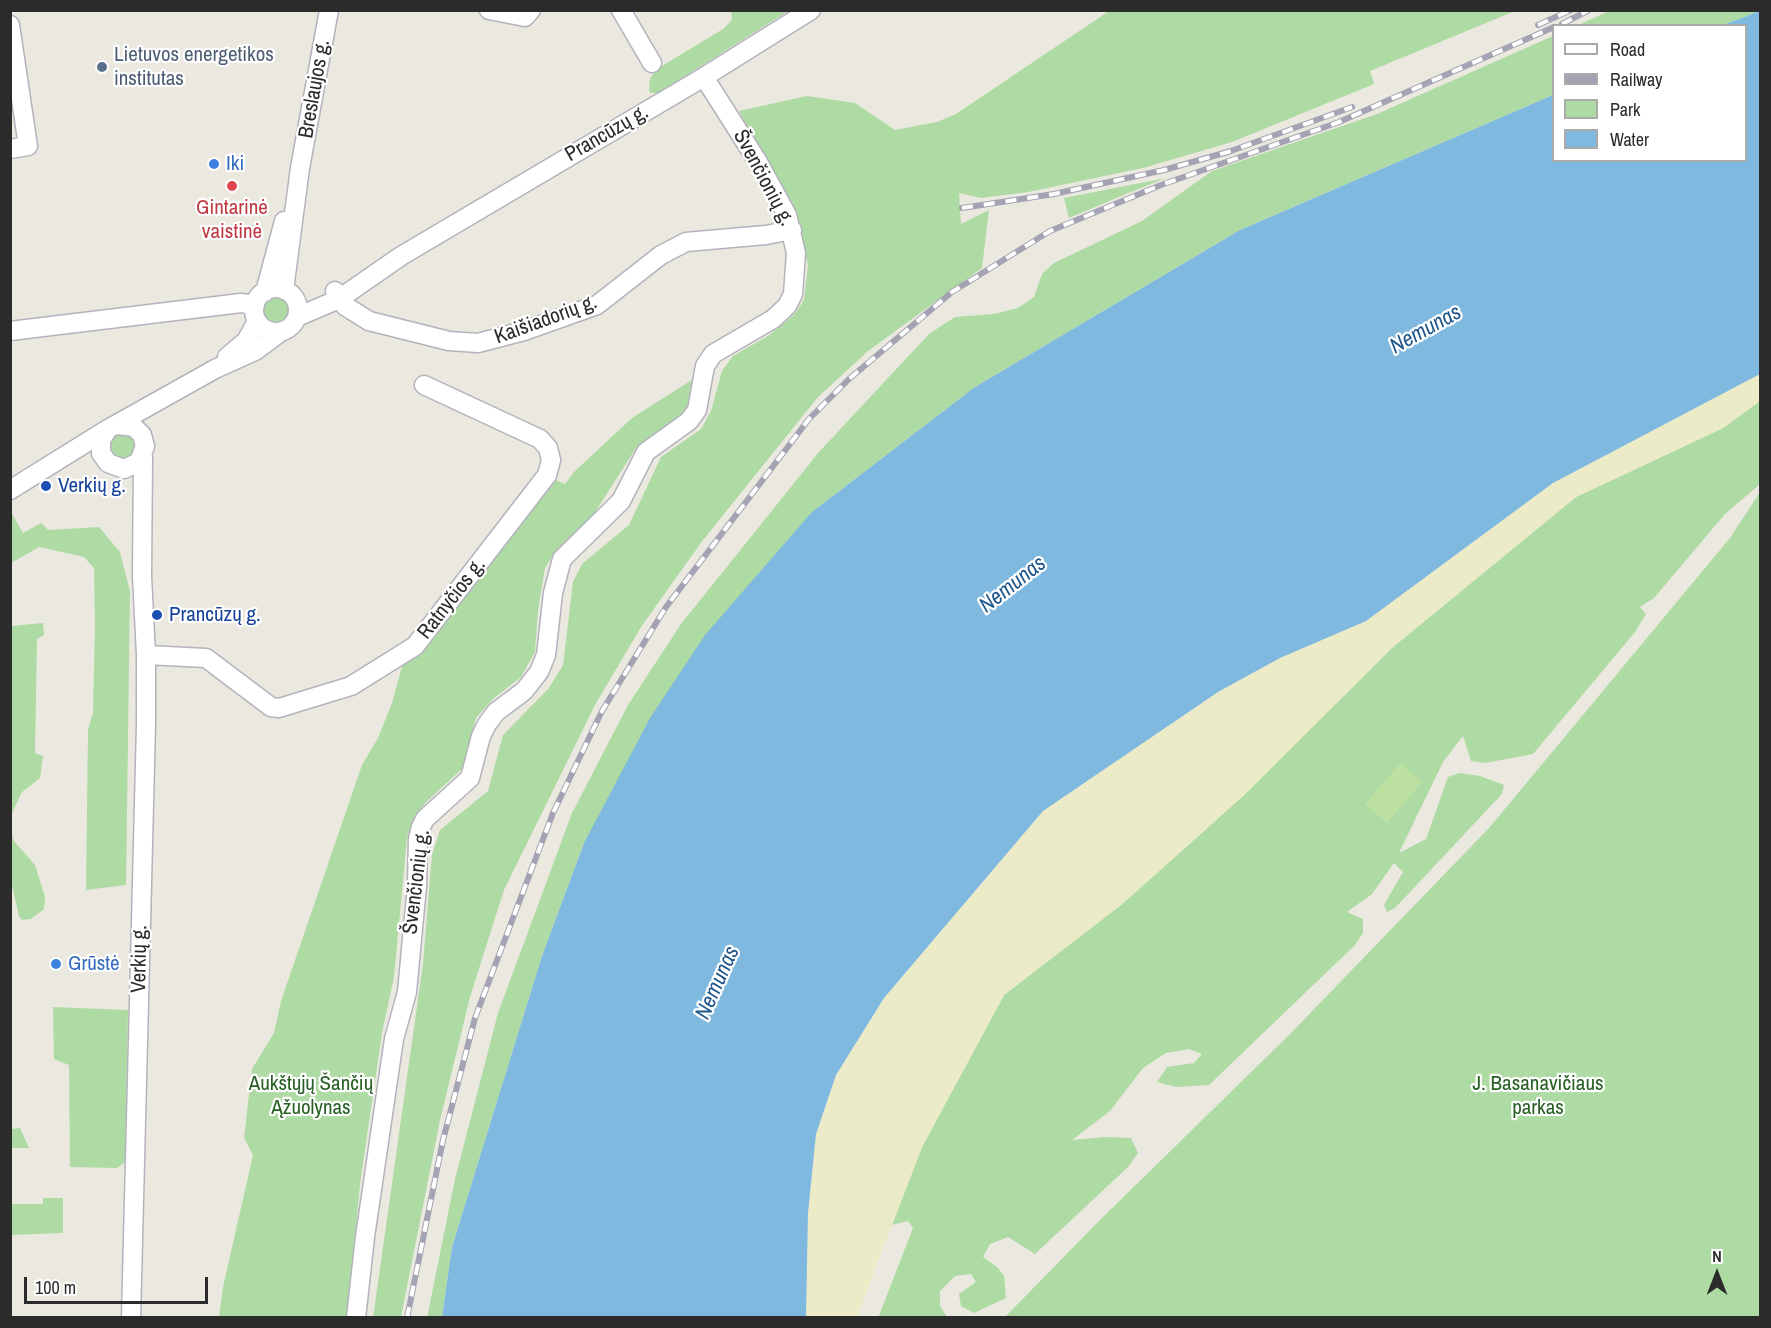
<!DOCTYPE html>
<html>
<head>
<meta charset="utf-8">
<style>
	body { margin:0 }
	#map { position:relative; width:1771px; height:1328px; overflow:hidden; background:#ebe8df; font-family:"Archivo Narrow",sans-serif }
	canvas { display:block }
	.frame { position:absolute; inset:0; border:12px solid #2b2b2b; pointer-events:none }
	.legend { position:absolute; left:1552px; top:24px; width:195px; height:138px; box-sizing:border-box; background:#fff; border:2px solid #aaa; margin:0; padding:8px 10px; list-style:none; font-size:18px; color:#2b2b2b }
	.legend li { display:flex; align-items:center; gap:12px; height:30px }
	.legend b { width:30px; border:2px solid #aaa }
	.north { position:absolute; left:1687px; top:1244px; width:60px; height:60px; -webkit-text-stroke:4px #fff; paint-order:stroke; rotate:0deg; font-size:16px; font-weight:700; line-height:24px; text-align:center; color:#2b2b2b }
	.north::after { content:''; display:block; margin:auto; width:21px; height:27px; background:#2b2b2b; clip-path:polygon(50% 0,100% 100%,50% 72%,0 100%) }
	.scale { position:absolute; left:24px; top:1277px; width:184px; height:27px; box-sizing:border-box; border:3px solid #2b2b2b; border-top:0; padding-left:8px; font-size:18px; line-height:21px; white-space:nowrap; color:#2b2b2b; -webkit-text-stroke:4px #fff; paint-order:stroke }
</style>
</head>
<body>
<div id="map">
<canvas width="1771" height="1328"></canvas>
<div class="frame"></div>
<ul class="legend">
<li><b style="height:8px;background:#fff"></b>Road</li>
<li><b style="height:8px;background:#a3a3b3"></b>Railway</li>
<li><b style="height:16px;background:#aedba3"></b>Park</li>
<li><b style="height:16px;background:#80b9e0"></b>Water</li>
</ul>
<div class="north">N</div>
<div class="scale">100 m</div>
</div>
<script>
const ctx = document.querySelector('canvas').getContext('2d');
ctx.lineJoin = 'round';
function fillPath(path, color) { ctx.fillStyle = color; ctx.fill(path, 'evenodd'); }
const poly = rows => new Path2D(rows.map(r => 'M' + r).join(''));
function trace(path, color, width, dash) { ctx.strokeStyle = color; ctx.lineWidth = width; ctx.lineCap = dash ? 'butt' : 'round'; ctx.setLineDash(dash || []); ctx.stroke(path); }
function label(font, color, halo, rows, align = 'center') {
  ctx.font = font + ' "Archivo Narrow",sans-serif'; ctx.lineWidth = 4.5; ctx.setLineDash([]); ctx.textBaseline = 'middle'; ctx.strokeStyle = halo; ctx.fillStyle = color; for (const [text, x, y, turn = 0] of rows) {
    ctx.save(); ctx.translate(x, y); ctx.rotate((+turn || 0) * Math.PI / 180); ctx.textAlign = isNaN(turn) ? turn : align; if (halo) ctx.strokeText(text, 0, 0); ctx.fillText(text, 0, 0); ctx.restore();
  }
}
const green = poly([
	[731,11,788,11,657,94,649,92,650,78,657,69,723,29,732,20],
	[1109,11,1515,11,1370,71,1374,84,1232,142,1143,168,1028,192,981,198,959,193,961,224,989,210,982,268,868,351,818,397,703,540,641,627,595,705,504,890,470,997,440,1120,401,1317,373,1318,423,964,432,854,440,830,488,791,503,735,549,688,563,665,573,582,582,564,629,525,661,457,701,429,711,411,722,371,733,356,768,336,794,315,804,300,808,265,798,220,739,111,807,96,855,103,895,130,937,122,956,114],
	[1609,11,1760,11,1723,25,1576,26],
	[1553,36,1553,95,1240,230,975,387,812,512,584,843,542,956,452,1247,442,1317,427,1318,455,1179,498,1013,572,813,628,705,681,624,819,452,929,334,955,317,994,314,1018,308,1034,297,1042,274,1054,263,1142,221,1212,171,1377,114],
	[1166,178,1126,194,1069,218,1064,198],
	'263 309a13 13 0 1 1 26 0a13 13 0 1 1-26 0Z',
	[695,378,691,401,683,414,636,448,592,517,555,552,545,568,538,610,535,652,521,677,493,699,476,718,463,768,426,802,414,818,407,838,394,977,382,1033,360,1184,348,1317,219,1318,223,1287,253,1155,244,1138,252,1069,274,1033,281,1001,362,765,378,738,392,703,403,663,435,636,549,477,565,484,574,472,632,418],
	[1760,401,1760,484,1725,514,1654,598,1640,607,1646,614,1635,632,1533,754,1485,763,1471,761,1463,736,1443,762,1399,853,1426,839,1448,777,1460,773,1480,776,1504,785,1502,794,1395,908,1387,912,1384,905,1403,872,1394,863,1372,894,1347,912,1363,919,1363,933,1355,945,1209,1085,1176,1087,1157,1082,1167,1067,1194,1063,1202,1054,1189,1049,1166,1053,1143,1068,1110,1111,1072,1140,1105,1137,1131,1138,1138,1153,1128,1167,1035,1254,1008,1237,990,1244,983,1257,998,1268,1004,1276,1006,1298,974,1313,961,1306,959,1294,976,1282,971,1274,955,1276,940,1291,940,1306,947,1317,878,1318,913,1228,908,1221,892,1225,922,1147,1004,995,1121,905,1242,797,1393,647,1576,497,1723,428],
	'110 447a13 13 0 1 1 26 0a13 13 0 1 1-26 0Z',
	[1760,492,1760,1317,1005,1317,1099,1221,1291,1033,1489,828,1730,538],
	[11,512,23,533,41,523,48,530,99,527,120,552,130,591,126,885,86,890,88,730,93,712,95,625,94,568,84,557,39,547,11,563],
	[43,623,44,635,37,639,35,753,43,756,40,778,22,792,11,815,11,626],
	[10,830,14,841,35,865,45,897,44,909,31,919,22,920,19,916,11,881],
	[53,1007,128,1010,125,1162,117,1168,70,1167,69,1065,54,1059],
	[20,1128,29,1148,11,1148,11,1129],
	[43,1198,63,1198,63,1233,11,1235,11,1204,43,1204]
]);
const sand = poly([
	[1760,374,1760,401,1723,428,1576,497,1393,647,1242,797,1121,905,1004,995,922,1147,857,1317,806,1318,808,1213,816,1134,836,1075,884,998,1043,811,1218,692,1280,658,1366,621,1553,483]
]);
const pitch = poly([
	[1400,763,1422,782,1387,823,1365,804]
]);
const water = poly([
	[1760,11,1760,374,1553,483,1366,621,1280,658,1218,692,1043,811,884,998,836,1075,816,1134,808,1213,806,1317,442,1317,452,1247,542,956,584,843,650,718,705,635,812,512,975,387,1240,230,1553,95,1554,160,1746,160,1746,26,1723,25]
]);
const minor = poly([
	[489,10,525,17,531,10],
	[621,10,652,63],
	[10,25,28,146,10,149],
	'254 310a22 22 0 1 1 44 0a22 22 0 1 1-44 0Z',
	[284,290,300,168,329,10],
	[335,291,345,306,369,321,449,341,478,343,524,331,597,305,661,255,686,242,766,235,792,230],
	[265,292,284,221],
	[297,317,339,299,401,256,704,77,811,10],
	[10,331,241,303,255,305],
	[227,357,246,341,257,321],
	[118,425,134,427,142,435,145,446,139,462,124,469,108,463,101,453,101,440,108,429,215,369,255,351,282,331],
	[10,490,108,429],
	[146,655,206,658,271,707,279,708,351,686,415,646,547,475,551,460,548,448,540,439,424,385],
	[131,1318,146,724,146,655,142,576,143,457],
	[356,1318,365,1237,394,1039,407,992,417,886,418,839,421,827,425,819,470,778,481,736,487,724,496,712,524,691,539,672,546,655,553,593,562,559,621,501,646,452,689,421,697,410,705,366,713,354,773,319,787,306,793,294,796,253,787,215,758,162,704,77]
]);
const rail = poly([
	[1562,24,1589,10],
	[1538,25,1571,10],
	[962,208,1054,194,1164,170,1231,151,1352,107],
	[407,1318,443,1140,475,1018,553,813,602,711,666,607,809,419,849,379,952,292,1050,231,1161,185,1339,122,1554,27]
]);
const markers = [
	[102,67,6,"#5c6f8a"],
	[214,164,6,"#3f7fe0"],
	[232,186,6,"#e0444e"],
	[46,486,6,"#1a4fb4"],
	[157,615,6,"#1a4fb4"],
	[56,964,6,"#3f7fe0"]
];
const serviceNames = [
	["Lietuvos energetikos",114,55],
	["institutas",114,79]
];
const streetNames = [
	["Breslaujos g.",315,89,-80],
	["Prancūzų g.",607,134,-30],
	["Švenčionių g.",763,178,62],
	["Kaišiadorių g.",546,320,-20],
	["Ratnyčios g.",452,599,-52],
	["Švenčionių g.",417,882,-83],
	["Verkių g.",140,959,-89]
];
const shopNames = [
	["Iki",226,164],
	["Grūstė",68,964]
];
const healthNames = [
	["Gintarinė",232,208],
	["vaistinė",232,232]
];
const transitNames = [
	["Verkių g.",58,486],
	["Prancūzų g.",169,615]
];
const parkNames = [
	["Aukštųjų Šančių",311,1084],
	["Ąžuolynas",311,1108],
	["J. Basanavičiaus",1538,1084],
	["parkas",1538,1108]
];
const waterNames = [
	["Nemunas",1426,330,-29],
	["Nemunas",1013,585,-38],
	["Nemunas",718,983,-66]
];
fillPath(green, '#aedba3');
fillPath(sand, '#ecebc7');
fillPath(pitch, '#bce0a0');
fillPath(water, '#80b9e0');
trace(minor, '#b3b3bd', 21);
trace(minor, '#fff', 18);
trace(rail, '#a3a3b3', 6);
trace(rail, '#fff', 4, [11]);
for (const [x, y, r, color] of markers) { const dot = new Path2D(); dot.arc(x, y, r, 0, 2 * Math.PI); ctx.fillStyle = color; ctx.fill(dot); trace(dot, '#fff', 2); }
label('21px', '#4e5e75', '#fff', serviceNames, 'left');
label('21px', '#2b2b2b', '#fff', streetNames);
label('21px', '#366cbe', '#fff', shopNames, 'left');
label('21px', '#be3a42', '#fff', healthNames);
label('21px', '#164399', '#fff', transitNames, 'left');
label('21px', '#286024', '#fff', parkNames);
label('italic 22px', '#1f578c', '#fff', waterNames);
</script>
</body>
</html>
